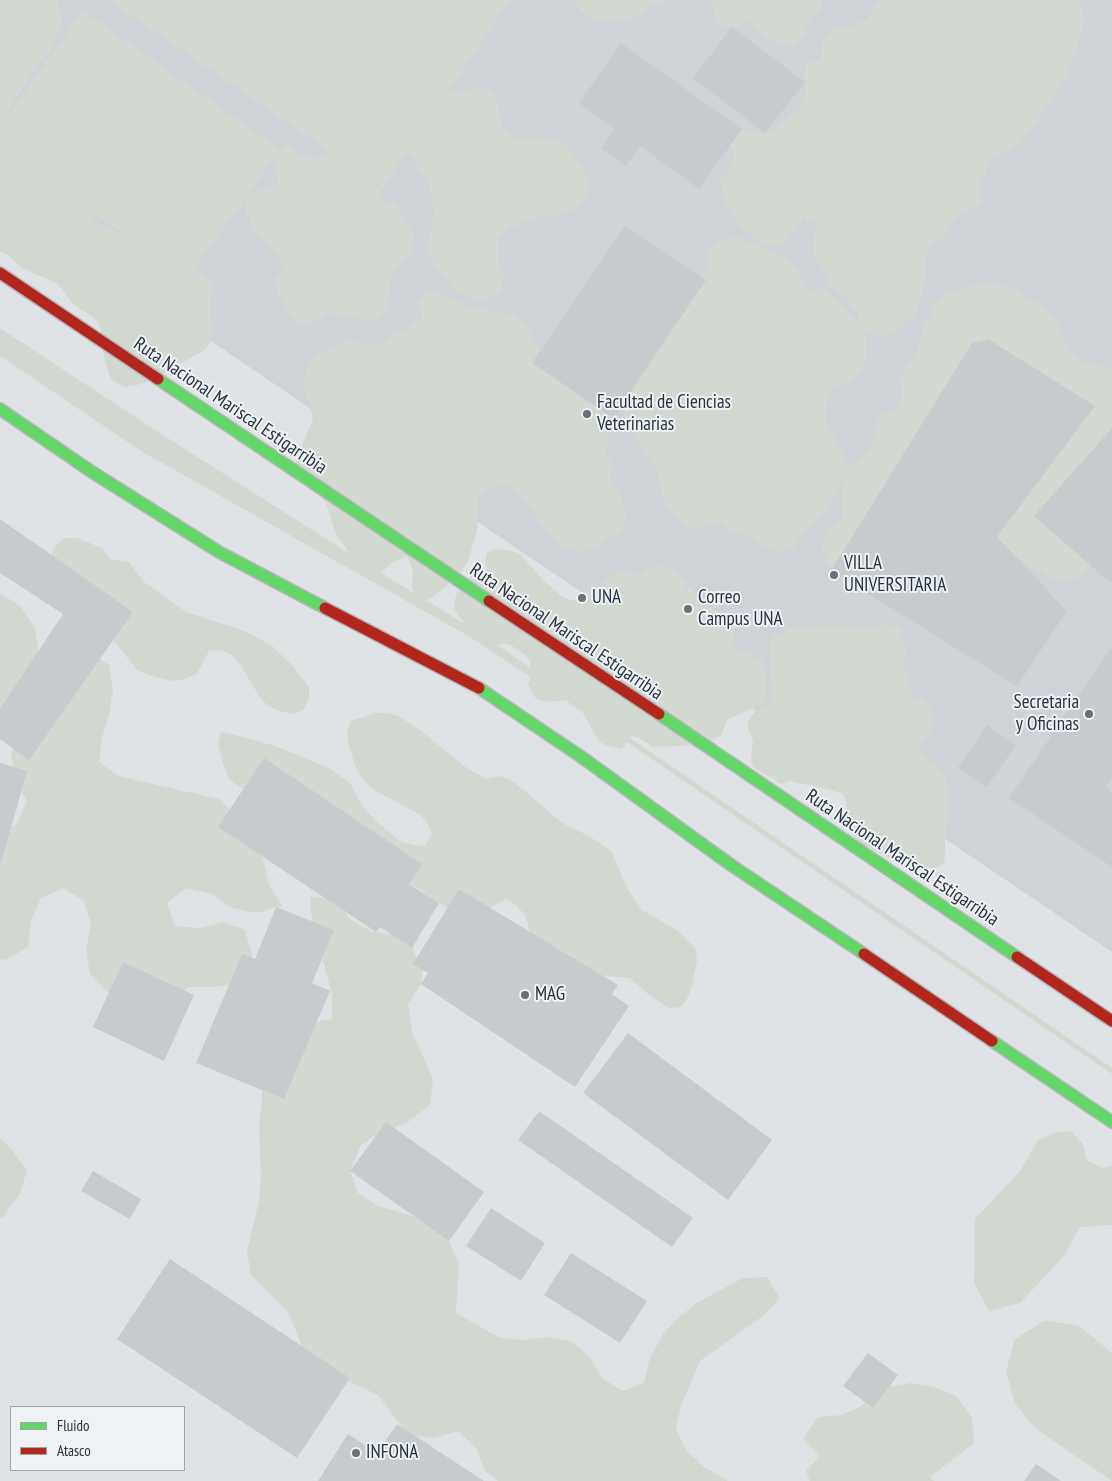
<!DOCTYPE html>
<html>
<head>
<meta charset="utf-8">
<style>
	body { margin:0 }
	#map { position:relative; width:1112px; height:1481px; overflow:hidden; background:#e0e3e5; font-family:"PT Sans Narrow",sans-serif }
	canvas { display:block }
	.legend { position:absolute; left:10px; top:1406px; width:175px; height:65px; box-sizing:border-box; background:#eef2f5; border:1px solid #9fa6ab; margin:0; padding:6px 9px; list-style:none; font-size:15px; color:#28333d }
	.legend li { display:flex; align-items:center; gap:10px; height:25px }
	.legend b { width:25px; border:1px solid #9fa6ab }
</style>
</head>
<body>
<div id="map">
<canvas width="1112" height="1481"></canvas>
<ul class="legend">
<li><b style="height:6px;background:#63d668"></b>Fluido</li>
<li><b style="height:6px;background:#b3261e"></b>Atasco</li>
</ul>
</div>
<script>
const ctx = document.querySelector('canvas').getContext('2d');
ctx.lineJoin = 'round';
function fillPath(path, color) { ctx.fillStyle = color; ctx.fill(path, 'evenodd'); }
const poly = rows => new Path2D(rows.map(r => 'M' + r).join(''));
function trace(path, color, width, dash) { ctx.strokeStyle = color; ctx.lineWidth = width; ctx.lineCap = dash ? 'butt' : 'round'; ctx.setLineDash(dash || []); ctx.stroke(path); }
function label(font, color, halo, rows, align = 'center') {
  ctx.font = font + ' "PT Sans Narrow",sans-serif'; ctx.lineWidth = 4; ctx.setLineDash([]); ctx.textBaseline = 'middle'; ctx.strokeStyle = halo; ctx.fillStyle = color; for (const [text, x, y, turn = 0] of rows) {
    ctx.save(); ctx.translate(x, y); ctx.rotate((+turn || 0) * Math.PI / 180); ctx.textAlign = isNaN(turn) ? turn : align; if (halo) ctx.strokeText(text, 0, 0); ctx.fillText(text, 0, 0); ctx.restore();
  }
}
const built = poly([
	[0,0,1112,0,1112,952,0,198]
]);
const green = poly([
	[0,0,56,0,63,18,51,50,39,62,10,107,7,117,83,11,279,149,287,143,300,155,316,159,332,152,108,0,510,0,448,92,465,91,480,86,495,95,503,129,517,140,534,137,551,139,566,144,592,183,584,198,572,210,557,215,540,216,510,228,498,241,498,259,505,274,500,292,484,300,468,297,453,289,433,262,427,247,434,214,432,197,428,180,407,152,383,187,367,177,375,184,385,201,397,204,404,221,414,235,411,252,390,278,388,310,374,320,342,317,327,312,314,322,298,324,278,296,276,279,286,267,253,228,246,212,246,197,193,270,206,278,212,284,210,309,212,327,210,344,204,350,165,373,142,384,125,387,116,383,110,377,105,361,100,326,94,318,72,303,62,289,56,283,22,268,8,255,0,251],
	[274,158,278,184,247,195],
	[92,212,124,234,124,235,96,223],
	[574,0,664,0,654,5,641,16,609,22,593,19,580,10],
	[711,0,821,0,821,8,809,20,805,35,793,45,776,42,762,33,749,21,734,27,718,24],
	[881,0,1079,0,1081,4,1084,22,1070,70,1052,100,1022,142,1009,151,993,156,979,188,980,204,964,211,952,221,944,237,929,246,925,262,925,278,918,311,894,334,877,336,862,328,866,338,867,355,861,372,848,382,832,387,826,403,825,420,849,466,872,448,880,416,895,411,902,396,900,377,918,350,922,332,935,303,947,292,980,285,997,285,1013,289,1043,306,1055,319,1069,352,1083,362,1112,370,1112,442,1091,565,1080,577,1062,581,1047,576,1004,550,871,576,863,594,847,588,827,560,821,545,830,530,843,518,841,483,844,476,833,495,827,511,814,522,793,548,778,554,748,536,733,531,719,522,703,528,687,527,675,516,665,501,659,485,656,469,630,428,617,396,696,280,708,269,708,252,720,241,737,237,772,252,789,261,800,276,808,292,824,288,861,325,856,311,844,296,830,285,824,270,814,257,813,241,817,225,803,217,796,232,783,244,765,247,739,225,723,197,720,180,731,168,734,152,724,138,739,129,755,132,772,132,799,109,806,94,804,77,806,66,820,58,823,42,833,29,850,26,866,20],
	[427,290,476,309,509,313,526,324,535,344,546,357,600,403,606,418,609,435,606,451,612,468,609,483,622,498,626,514,623,530,595,547,580,552,563,546,549,534,521,494,507,484,492,488,478,497,477,531,468,561,459,575,434,596,426,600,465,624,455,611,454,602,457,593,472,575,481,575,487,569,485,561,487,552,495,549,512,551,520,554,544,581,564,598,572,600,581,599,596,589,616,572,624,572,632,575,640,574,648,569,664,566,677,573,684,580,686,588,691,588,701,603,728,617,735,625,733,642,737,649,762,660,767,678,767,695,764,703,727,720,721,736,704,742,679,746,653,747,639,738,632,736,630,738,1112,1068,1112,1074,627,742,622,749,605,745,598,740,583,713,565,700,545,702,536,699,528,684,530,677,470,637,141,451,0,356,0,328,155,430,350,554,335,532,326,503,295,464,313,418,304,387,306,371,316,357,346,341,381,345,393,334,409,328,423,318,417,302],
	[407,556,413,571,412,587,414,593,381,573,392,563],
	[502,643,510,645,524,654,530,660,530,668,499,646],
	[64,538,77,538,102,548,110,559,129,562,144,582,186,612,247,632,271,645,291,664,309,687,309,699,303,710,292,714,279,711,268,706,259,696,240,664,232,655,221,650,209,651,197,674,185,679,172,681,148,675,137,670,50,559,54,547],
	[0,593,20,606,35,628,39,655,0,726],
	[886,624,896,626,902,632,906,649,904,665,911,691,912,701,924,699,929,707,934,722,931,731,920,744,920,753,935,763,940,771,945,778,949,795,948,820,945,828,945,854,944,863,936,868,920,868,911,870,855,840,849,824,846,801,842,793,790,781,781,784,753,767,751,758,753,742,747,726,749,719,755,712,769,702,772,694,769,643,775,636,791,628,799,627,834,625,860,630],
	[88,651,109,665,113,690,109,715,102,738,99,762,118,776,219,799,258,838,269,885,282,906,257,913,232,908,212,894,186,888,167,903,175,926,200,928,224,922,245,930,254,962,239,983,215,987,191,987,166,996,139,998,108,992,90,974,86,950,91,925,84,901,63,888,41,898,31,921,28,947,6,960,0,959,0,836,16,824,27,802,16,779,11,754,21,731],
	[375,713,387,713,399,716,421,731,468,769,487,779,501,776,514,782,555,817,566,825,589,836,611,851,627,888,642,910,677,930,696,949,697,962,692,985,688,997,681,1007,669,1008,649,995,630,978,593,975,583,970,564,952,553,946,541,945,532,938,525,915,516,905,506,899,473,918,461,915,439,903,419,889,250,795,229,779,224,767,218,744,221,732,247,738,275,746,329,768,350,783,362,806,378,823,400,841,413,845,425,846,432,834,427,822,419,814,372,789,357,771,349,746,347,733,351,721],
	[310,897,334,899,350,919,371,931,401,935,412,948,423,970,421,984,408,1004,412,1032,433,1079,430,1105,408,1122,381,1132,361,1145,350,1171,358,1193,378,1206,426,1220,449,1241,459,1263,456,1313,500,1338,525,1340,548,1337,571,1341,590,1357,602,1378,622,1391,644,1383,650,1358,663,1334,679,1317,698,1302,743,1278,767,1277,780,1298,763,1316,700,1361,681,1406,676,1429,686,1450,704,1467,728,1481,498,1481,485,1471,477,1449,458,1431,434,1438,408,1435,378,1395,328,1372,307,1358,288,1312,251,1275,247,1251,259,1201,261,1176,259,1125,262,1100,262,1075,309,1023,332,1019,332,994,312,922],
	[1071,1131,1083,1144,1087,1160,1102,1168,1112,1166,1112,1225,1080,1227,1064,1256,1020,1303,989,1311,974,1283,975,1219,1020,1171,1038,1140,1054,1133],
	[0,1138,11,1149,27,1170,20,1194,3,1217,0,1218],
	[1044,1321,1078,1325,1112,1353,1112,1481,1036,1429,1015,1404,1006,1371,1015,1339],
	[911,1383,934,1387,957,1397,972,1418,974,1443,930,1477,934,1481,810,1481,806,1471,820,1456,803,1439,818,1417,842,1415,863,1405,882,1388]
]);
const building = poly([
	[732,27,805,82,765,133,693,78],
	[621,43,742,129,699,189,640,146,626,166,601,148,615,129,579,103],
	[625,226,706,280,613,418,532,363],
	[988,339,1095,406,997,537,1067,611,1017,686,831,571,972,343],
	[1112,428,1112,584,1034,516],
	[0,519,133,612,29,760,0,739,0,709,63,614,0,573],
	[1110,649,1112,651,1112,778,1106,787,1112,792,1112,867,1009,798],
	[987,725,1016,745,987,787,958,767],
	[264,758,422,864,409,884,439,903,412,948,380,927,376,932,218,827],
	[0,763,27,771,1,863,0,862],
	[459,889,618,985,612,994,629,1006,575,1087,421,984,428,973,413,964],
	[276,907,334,930,312,983,330,991,284,1099,196,1063,242,954,255,959],
	[123,962,194,995,164,1061,93,1027],
	[628,1033,772,1140,728,1200,583,1093],
	[539,1111,693,1218,672,1247,518,1140],
	[386,1122,484,1192,449,1241,350,1171],
	[93,1171,141,1199,130,1219,81,1191],
	[491,1208,545,1243,521,1281,466,1246],
	[571,1253,647,1301,620,1343,544,1295],
	[170,1259,350,1378,297,1458,117,1339],
	[868,1353,898,1375,873,1408,843,1386],
	[397,1424,484,1481,318,1481,348,1434,377,1453],
	[1036,1464,1061,1481,1024,1481]
]);
const fast = poly([
	[158,379,489,601],
	[0,409,92,472,219,552,325,608],
	[479,688,580,756,731,865,864,954],
	[659,714,1017,957],
	[992,1041,1112,1122]
]);
const jam = poly([
	[0,273,158,379],
	[489,601,659,714],
	[325,608,479,688],
	[864,954,992,1041],
	[1017,957,1112,1021]
]);
const markers = [
	[587,414,5,"#687178"],
	[834,575,5,"#687178"],
	[582,598,5,"#687178"],
	[688,609,5,"#687178"],
	[1089,714,5,"#687178"],
	[525,995,5,"#687178"],
	[356,1453,5,"#687178"]
];
const poiNames = [
	["Facultad de Ciencias",597,403],
	["Veterinarias",597,425],
	["VILLA",844,564],
	["UNIVERSITARIA",844,586],
	["UNA",592,598],
	["Correo",698,598],
	["Campus UNA",698,620],
	["Secretaria",1079,703,"right"],
	["y Oficinas",1079,725,"right"],
	["MAG",535,995],
	["INFONA",366,1453]
];
const streetNames = [
	["Ruta Nacional Mariscal Estigarribia",230,406,34],
	["Ruta Nacional Mariscal Estigarribia",566,632,34],
	["Ruta Nacional Mariscal Estigarribia",902,858,34]
];
fillPath(built, '#cfd3d8');
fillPath(green, '#d2d9d1');
fillPath(building, '#c8cbcd');
trace(fast, '#b3b6ba', 14);
trace(jam, '#b3b6ba', 14);
trace(fast, '#63d668', 11);
trace(jam, '#b3261e', 11);
for (const [x, y, r, color] of markers) { const dot = new Path2D(); dot.arc(x, y, r, 0, 2 * Math.PI); ctx.fillStyle = color; ctx.fill(dot); trace(dot, '#eef2f5', 2); }
label('19px', '#28333d', '#eef2f5', poiNames, 'left');
label('19px', '#28333d', '#eef2f5', streetNames);
</script>
</body>
</html>
